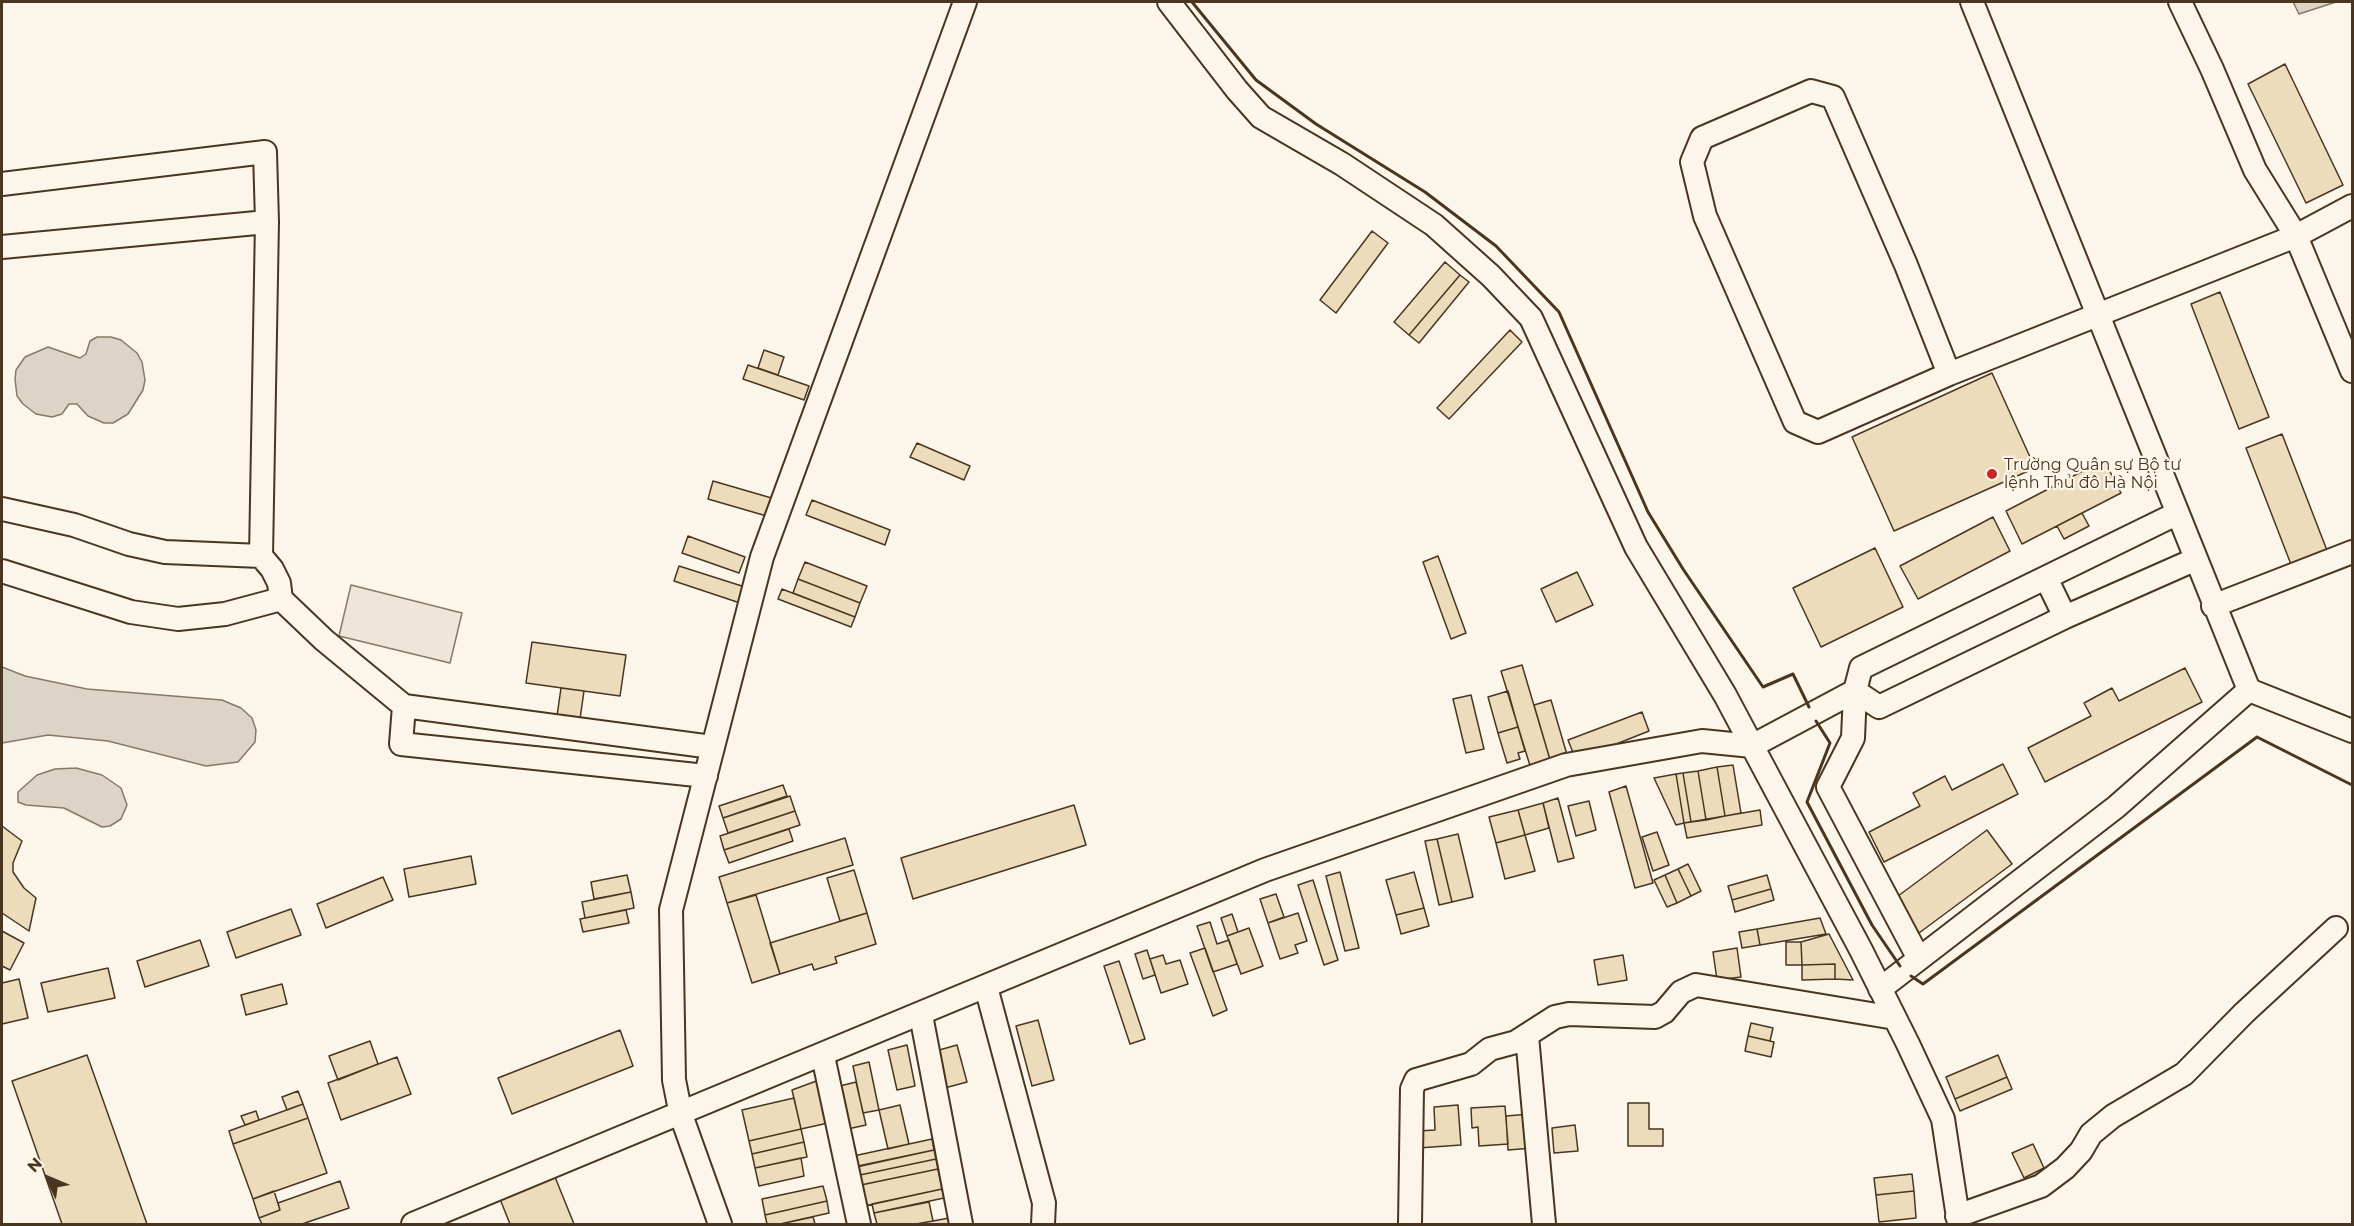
<!DOCTYPE html>
<html>
<head>
<meta charset="utf-8">
<style>
	body { margin:0 }
	#map { position:relative; width:2354px; height:1226px; overflow:hidden; background:#fbf6e9; font-family:Montserrat,sans-serif }
	canvas { display:block }
	.frame { position:absolute; inset:0; border:3px solid #4a3520; pointer-events:none }
	.north { position:absolute; left:18px; top:1148px; width:60px; height:60px; -webkit-text-stroke:4px #fbf6e9; paint-order:stroke; rotate:314deg; font-size:16px; font-weight:700; line-height:24px; text-align:center; color:#4a3520 }
	.north::after { content:''; display:block; margin:auto; width:21px; height:27px; background:#4a3520; clip-path:polygon(50% 0,100% 100%,50% 72%,0 100%) }
</style>
</head>
<body>
<div id="map">
<canvas width="2354" height="1226"></canvas>
<div class="frame"></div>
<div class="north">N</div>
</div>
<script>
const ctx = document.querySelector('canvas').getContext('2d');
ctx.lineJoin = 'round';
function fillPath(path, color) { ctx.fillStyle = color; ctx.fill(path, 'evenodd'); }
const poly = rows => new Path2D(rows.map(r => 'M' + r).join(''));
function trace(path, color, width, dash) { ctx.strokeStyle = color; ctx.lineWidth = width; ctx.lineCap = dash ? 'butt' : 'round'; ctx.setLineDash(dash || []); ctx.stroke(path); }
function label(font, color, halo, rows, align = 'center') {
  ctx.font = font + ' Montserrat,sans-serif'; ctx.lineWidth = 4.5; ctx.setLineDash([]); ctx.textBaseline = 'middle'; ctx.strokeStyle = halo; ctx.fillStyle = color; for (const [text, x, y, turn = 0] of rows) {
    ctx.save(); ctx.translate(x, y); ctx.rotate((+turn || 0) * Math.PI / 180); ctx.textAlign = isNaN(turn) ? turn : align; if (halo) ctx.strokeText(text, 0, 0); ctx.fillText(text, 0, 0); ctx.restore();
  }
}
const green = poly([
	[351,585,462,613,450,663,339,636,351,585]
]);
const water = poly([
	[2293,2,2336,2,2299,14,2293,2],
	[97,337,111,337,121,340,137,353,142,362,145,380,143,390,128,414,113,423,104,423,88,416,77,404,69,404,62,414,52,417,36,414,23,404,17,396,15,379,16,370,25,357,48,347,80,358,86,354,90,341,97,337],
	[2,667,25,676,87,689,222,700,241,708,252,718,256,730,255,742,238,762,206,766,108,741,48,735,2,743,2,667],
	[76,768,102,775,121,788,127,805,121,819,110,826,102,827,64,808,26,805,18,802,18,792,37,775,55,769,76,768]
]);
const building = poly([
	[2285,64,2343,185,2306,203,2248,84,2285,64],
	[1372,231,1388,243,1336,313,1320,300,1372,231],
	[1445,262,1460,275,1409,335,1394,322,1445,262],
	[1460,275,1469,282,1419,343,1409,335,1460,275],
	[2220,292,2269,417,2239,429,2191,304,2220,292],
	[1510,330,1522,342,1449,419,1437,408,1510,330],
	[764,350,784,357,778,375,758,368,764,350],
	[748,365,809,386,804,400,743,379,748,365],
	[1992,373,2035,468,1894,531,1852,437,1992,373],
	[2282,434,2328,553,2292,567,2246,448,2282,434],
	[917,443,970,466,964,480,910,457,917,443],
	[2104,460,2121,493,2022,544,2006,511,2104,460],
	[713,481,775,499,770,517,708,499,713,481],
	[812,500,890,530,885,545,806,515,812,500],
	[2082,513,2089,526,2064,539,2057,526,2082,513],
	[1993,517,2010,551,1918,599,1900,566,1993,517],
	[688,536,745,557,739,573,682,553,688,536],
	[1875,548,1903,607,1821,647,1793,588,1875,548],
	[1438,556,1466,633,1451,639,1423,562,1438,556],
	[805,562,867,586,860,603,798,579,805,562],
	[679,566,745,587,740,603,674,581,679,566],
	[1577,572,1593,605,1556,622,1541,589,1577,572],
	[798,579,860,603,855,617,793,593,798,579],
	[782,589,855,617,851,627,778,599,782,589],
	[532,642,626,655,620,696,526,683,532,642],
	[1522,665,1551,763,1531,769,1501,671,1522,665],
	[2185,668,2202,702,2045,782,2028,748,2091,716,2084,703,2112,688,2119,701,2185,668],
	[561,688,584,691,580,719,557,716,561,688],
	[1508,691,1518,727,1498,733,1488,697,1508,691],
	[1471,695,1484,749,1466,753,1453,699,1471,695],
	[1551,700,1568,758,1551,763,1534,705,1551,700],
	[1642,712,1649,731,1576,760,1568,740,1642,712],
	[1518,727,1525,751,1518,753,1520,759,1507,763,1498,733,1518,727],
	[2003,764,2018,794,1884,862,1869,832,1920,806,1913,793,1945,776,1952,790,2003,764],
	[1733,765,1741,813,1725,816,1717,767,1733,765],
	[1717,767,1725,816,1706,820,1698,771,1717,767],
	[1698,771,1706,820,1691,822,1683,773,1698,771],
	[1683,773,1691,822,1684,823,1676,774,1683,773],
	[1676,774,1684,823,1676,825,1654,778,1676,774],
	[783,785,787,796,723,818,719,806,783,785],
	[1626,786,1653,883,1635,888,1609,792,1626,786],
	[790,796,795,811,728,833,723,818,790,796],
	[1558,798,1574,858,1558,862,1543,803,1558,798],
	[1589,801,1596,830,1576,836,1568,806,1589,801],
	[1543,803,1549,828,1525,835,1518,810,1543,803],
	[1074,805,1086,845,913,899,901,858,1074,805],
	[1518,810,1525,835,1496,843,1489,817,1518,810],
	[1760,810,1762,825,1687,838,1684,823,1760,810],
	[795,811,800,825,724,850,720,836,795,811],
	[2,826,22,841,13,863,13,872,24,888,36,898,29,931,2,913,2,826],
	[789,829,793,841,729,863,724,850,789,829],
	[1987,830,2012,864,1919,933,1894,899,1987,830],
	[1657,832,1669,865,1653,871,1642,837,1657,832],
	[1458,834,1473,897,1452,902,1437,839,1458,834],
	[1525,835,1535,871,1505,879,1496,843,1525,835],
	[845,838,853,865,727,903,719,877,845,838],
	[1437,839,1452,902,1439,905,1425,841,1437,839],
	[471,856,476,884,409,897,404,869,471,856],
	[1688,864,1701,891,1691,896,1678,869,1688,864],
	[1678,869,1691,896,1677,903,1665,875,1678,869],
	[854,870,867,913,840,921,827,878,854,870],
	[1340,872,1359,948,1345,951,1326,876,1340,872],
	[1414,872,1424,908,1396,915,1386,880,1414,872],
	[627,875,631,892,594,899,591,882,627,875],
	[1665,875,1677,903,1667,907,1654,880,1665,875],
	[1767,875,1771,889,1732,900,1728,886,1767,875],
	[383,877,393,900,326,928,317,904,383,877],
	[1313,880,1338,960,1324,965,1298,885,1313,880],
	[1771,889,1774,900,1735,912,1732,900,1771,889],
	[631,892,634,908,585,918,582,902,631,892],
	[1276,894,1284,917,1268,923,1260,899,1276,894],
	[756,895,780,974,752,983,727,903,756,895],
	[1424,908,1429,926,1401,934,1396,915,1424,908],
	[291,909,301,935,236,958,227,932,291,909],
	[626,910,629,923,583,932,580,919,626,910],
	[867,913,876,944,835,957,837,963,814,970,812,964,780,974,770,943,867,913],
	[1298,913,1307,941,1295,945,1298,953,1280,959,1268,923,1298,913],
	[1232,914,1238,932,1227,936,1221,918,1232,914],
	[1820,918,1826,934,1760,945,1757,929,1820,918],
	[1210,922,1217,944,1229,940,1237,964,1213,972,1197,926,1210,922],
	[1249,928,1263,966,1241,974,1227,936,1249,928],
	[1757,929,1760,945,1742,948,1739,932,1757,929],
	[2,931,24,943,10,970,2,966,2,931],
	[1829,934,1853,980,1835,979,1835,964,1802,965,1801,942,1829,934],
	[200,940,209,966,145,987,137,961,200,940],
	[1786,942,1801,942,1802,965,1786,965,1786,942],
	[1205,948,1227,1010,1213,1016,1190,953,1205,948],
	[1737,948,1741,977,1717,980,1713,952,1737,948],
	[1147,950,1155,975,1143,979,1135,954,1147,950],
	[1163,955,1166,964,1180,960,1188,984,1161,993,1150,959,1163,955],
	[1623,955,1627,980,1598,985,1594,960,1623,955],
	[1119,961,1145,1039,1130,1044,1104,966,1119,961],
	[1835,964,1835,979,1802,980,1802,965,1835,964],
	[108,968,115,998,48,1012,41,983,108,968],
	[19,979,28,1018,2,1024,2,983,19,979],
	[282,984,287,1004,246,1015,241,995,282,984],
	[1038,1020,1054,1080,1032,1086,1016,1026,1038,1020],
	[1751,1023,1773,1028,1770,1041,1748,1036,1751,1023],
	[620,1030,633,1066,512,1114,498,1078,620,1030],
	[1748,1036,1774,1042,1771,1057,1745,1051,1748,1036],
	[370,1041,378,1064,338,1080,329,1056,370,1041],
	[907,1045,915,1086,897,1090,888,1050,907,1045],
	[957,1045,967,1082,941,1089,932,1052,957,1045],
	[87,1055,147,1224,62,1224,12,1081,87,1055],
	[1998,1055,2007,1077,1955,1099,1946,1077,1998,1055],
	[397,1057,411,1094,341,1120,328,1083,397,1057],
	[869,1062,879,1110,863,1113,853,1066,869,1062],
	[2007,1077,2012,1089,1960,1111,1955,1099,2007,1077],
	[819,1080,828,1123,801,1129,792,1090,819,1080],
	[856,1082,866,1125,843,1130,840,1086,856,1082],
	[298,1091,303,1104,287,1110,282,1097,298,1091],
	[794,1098,801,1129,749,1141,742,1110,794,1098],
	[1628,1103,1649,1103,1649,1129,1663,1129,1663,1146,1628,1146,1628,1103],
	[303,1104,308,1118,233,1144,229,1131,303,1104],
	[900,1105,909,1144,888,1149,879,1110,900,1105],
	[1458,1105,1461,1145,1418,1148,1417,1131,1435,1130,1434,1107,1458,1105],
	[1505,1106,1508,1144,1479,1146,1478,1127,1472,1128,1471,1108,1505,1106],
	[256,1111,259,1120,245,1125,241,1116,256,1111],
	[1530,1114,1533,1148,1508,1150,1506,1116,1530,1114],
	[308,1118,327,1173,253,1199,233,1144,308,1118],
	[1575,1125,1578,1151,1554,1153,1552,1128,1575,1125],
	[801,1129,804,1142,752,1154,749,1141,801,1129],
	[932,1139,934,1150,852,1168,849,1157,932,1139],
	[804,1142,807,1157,755,1168,752,1154,804,1142],
	[2033,1144,2044,1168,2024,1178,2012,1153,2033,1144],
	[934,1150,936,1159,860,1175,858,1166,934,1150],
	[801,1158,804,1176,759,1186,755,1168,801,1158],
	[936,1159,938,1169,861,1185,860,1175,936,1159],
	[938,1169,942,1189,860,1207,856,1186,938,1169],
	[1912,1174,1914,1191,1876,1195,1874,1178,1912,1174],
	[555,1177,574,1224,510,1224,500,1199,555,1177],
	[340,1181,349,1208,302,1224,262,1224,259,1218,280,1210,278,1203,340,1181],
	[823,1186,827,1201,765,1215,762,1199,823,1186],
	[942,1189,944,1198,874,1213,872,1204,942,1189],
	[274,1191,280,1210,259,1218,253,1199,274,1191],
	[1914,1191,1916,1218,1879,1222,1876,1195,1914,1191],
	[827,1201,829,1213,780,1224,767,1224,765,1215,827,1201],
	[929,1202,933,1221,916,1224,877,1224,874,1213,929,1202],
	[813,1217,815,1224,780,1224,813,1217],
	[949,1218,950,1224,916,1224,933,1221,949,1218]
]);
const minor = poly([
	[1169,2,1237,90,1261,117,1342,164,1434,225,1491,276,1531,318,1636,547,1725,695,1861,950,1908,1044,1943,1119,1959,1224],
	[1972,2,2249,690,2352,731],
	[2180,2,2212,69,2255,170,2296,236,2352,371],
	[2,184,265,152,267,222,261,556,272,569,279,583,281,599,324,640,404,706,712,747],
	[2,247,267,222],
	[1949,374,1906,265,1833,97,1811,91,1702,138,1692,162,1705,216,1795,422,1818,432,1949,374,2296,236,2352,206],
	[2,509,74,525,129,544,165,552,261,556],
	[2176,514,1861,668,1855,691,1879,707,2065,617,2194,560],
	[2,571,131,612,178,619,225,614,281,599],
	[2046,578,2065,617],
	[2213,606,2352,552],
	[1855,691,1853,738,1828,787,1919,959],
	[404,706,401,744,706,776],
	[986,987,1044,1203,1043,1224],
	[1880,989,2116,807,2249,690],
	[921,1015,961,1224],
	[1527,1036,1544,1224],
	[823,1056,859,1224],
	[1957,1216,2041,1186,2065,1168,2081,1151,2091,1134,2113,1116,2184,1074,2244,1013,2336,928],
	[413,1224,1265,870,1566,765,1702,741,1752,746,1855,691],
	[720,1224,681,1115,674,1080,671,910,762,557,965,2],
	[1410,1224,1412,1089,1416,1080,1471,1064,1490,1049,1516,1042,1555,1017,1569,1014,1655,1017,1664,1012,1681,992,1696,985,1895,1018]
]);
const wall = poly([
	[1192,2,1256,80,1316,124,1425,192,1496,246,1559,312,1648,512,1683,569,1763,687,1793,674,1809,707],
	[1816,721,1830,743,1807,802,1872,925,1900,966],
	[1911,976,1923,984,2257,737,2352,785]
]);
const markers = [
	[1992,474,6,"#c62828"]
];
const poiNames = [
	["Trường Quân sự Bộ tư",2004,465],
	["lệnh Thủ đô Hà Nội",2004,483]
];
fillPath(green, '#ede6d9');
trace(green, '#887966', 1.5);
fillPath(water, '#dcd4c6');
trace(water, '#887966', 1.5);
fillPath(building, '#ecdcbc');
trace(building, '#4a3520', 1.5);
trace(minor, '#4a3520', 26);
trace(minor, '#fbf6e9', 22);
trace(wall, '#4a3520', 3);
for (const [x, y, r, color] of markers) { const dot = new Path2D(); dot.arc(x, y, r, 0, 2 * Math.PI); ctx.fillStyle = color; ctx.fill(dot); trace(dot, '#fbf6e9', 2); }
label('16px', '#4a3520', '#fbf6e9', poiNames, 'left');
</script>
</body>
</html>
